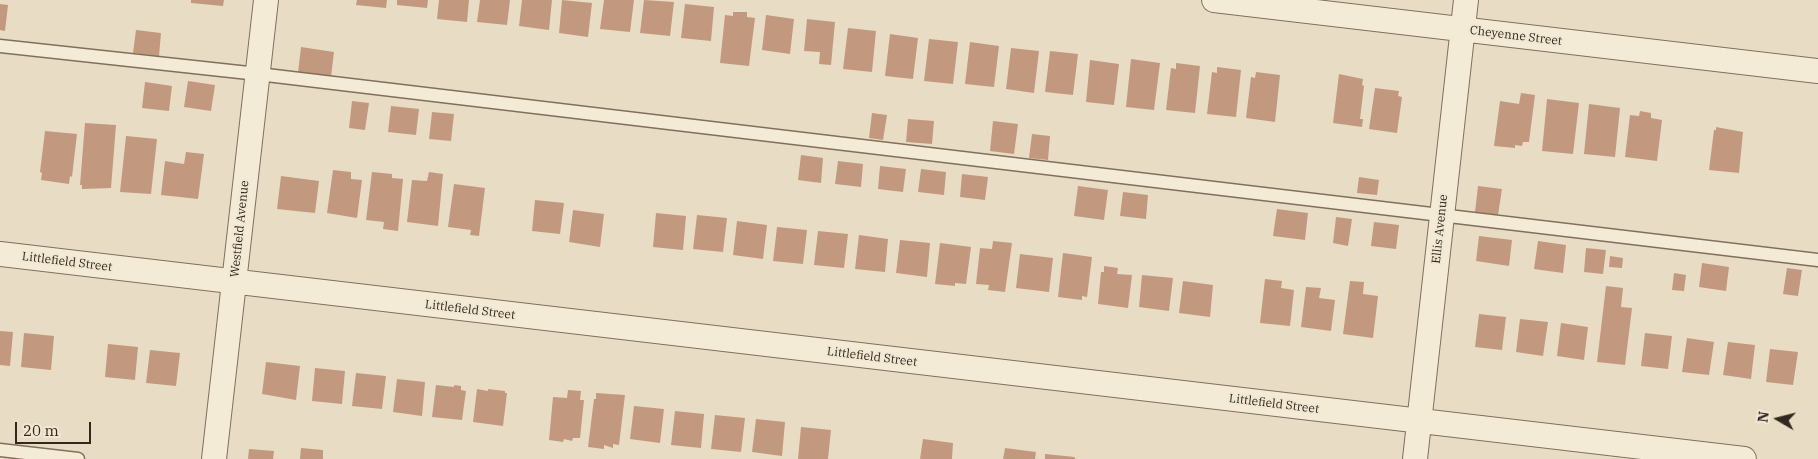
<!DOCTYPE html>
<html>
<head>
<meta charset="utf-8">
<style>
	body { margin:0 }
	#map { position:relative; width:1818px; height:459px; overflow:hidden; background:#e8ddc4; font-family:"IBM Plex Serif",serif }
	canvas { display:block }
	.north { position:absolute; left:1753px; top:394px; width:50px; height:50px; -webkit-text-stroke:4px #f1e7d2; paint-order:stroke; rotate:278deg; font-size:14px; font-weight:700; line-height:20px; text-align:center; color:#32281f }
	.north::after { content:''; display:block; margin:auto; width:18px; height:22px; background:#32281f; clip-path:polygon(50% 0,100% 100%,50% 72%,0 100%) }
	.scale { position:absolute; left:15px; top:422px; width:76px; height:22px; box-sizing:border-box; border:2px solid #32281f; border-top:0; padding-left:6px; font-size:15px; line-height:18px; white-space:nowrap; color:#32281f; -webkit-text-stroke:4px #f1e7d2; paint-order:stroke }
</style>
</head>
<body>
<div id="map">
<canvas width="1818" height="459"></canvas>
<div class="north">N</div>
<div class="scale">20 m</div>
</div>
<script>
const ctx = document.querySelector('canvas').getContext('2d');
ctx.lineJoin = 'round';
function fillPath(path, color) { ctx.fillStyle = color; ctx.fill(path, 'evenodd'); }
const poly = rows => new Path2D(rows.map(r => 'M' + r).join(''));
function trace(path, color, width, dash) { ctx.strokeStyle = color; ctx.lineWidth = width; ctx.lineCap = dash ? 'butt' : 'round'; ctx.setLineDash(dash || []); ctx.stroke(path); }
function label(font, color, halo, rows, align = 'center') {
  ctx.font = font + ' "IBM Plex Serif",serif'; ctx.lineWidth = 4; ctx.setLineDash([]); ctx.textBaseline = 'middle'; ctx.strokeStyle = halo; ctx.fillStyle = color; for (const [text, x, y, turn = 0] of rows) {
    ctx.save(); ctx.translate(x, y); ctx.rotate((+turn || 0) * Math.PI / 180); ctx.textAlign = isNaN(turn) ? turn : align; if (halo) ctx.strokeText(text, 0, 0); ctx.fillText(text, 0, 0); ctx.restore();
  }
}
const building = poly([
	[191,0,224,0,223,6,191,3],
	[357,0,387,0,386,8,356,5],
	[397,0,428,0,427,8,397,5],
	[439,0,469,0,467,22,437,19],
	[480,0,510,0,507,25,477,22],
	[522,0,552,0,549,30,519,26],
	[562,0,592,3,588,37,559,33],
	[604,0,634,0,630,32,600,29],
	[644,0,674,2,670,36,640,33],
	[0,4,8,5,5,31,0,30],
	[685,4,714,7,711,41,681,38],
	[733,12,747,12,747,17,755,18,749,66,720,63,725,15,733,16],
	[766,15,794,19,790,54,762,50],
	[807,19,835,22,831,65,819,64,820,52,804,51],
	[848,28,876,31,872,72,843,69],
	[136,30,161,33,159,56,133,53],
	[890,34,918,38,913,79,885,76],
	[929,39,958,42,953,84,924,81],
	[970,42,999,46,994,87,965,84],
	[301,47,334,52,331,77,298,73],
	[1011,48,1039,51,1034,93,1006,89],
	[1050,51,1078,54,1073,95,1045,92],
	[1131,59,1160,63,1154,110,1126,107],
	[1090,60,1119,64,1114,105,1086,102],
	[1176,63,1200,66,1195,113,1166,110,1171,68,1176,69],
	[1217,67,1241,70,1236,117,1207,114,1212,72,1217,73],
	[1256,72,1280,75,1275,122,1246,118,1251,77,1255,78],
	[1339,74,1363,79,1362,85,1364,86,1360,119,1363,119,1362,127,1333,123],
	[188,81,215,85,211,111,184,107],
	[145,82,172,86,169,111,142,108],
	[1375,88,1399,91,1398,96,1402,97,1397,133,1369,129],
	[1521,93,1535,95,1529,142,1523,142,1522,146,1515,145,1515,148,1494,146,1500,101,1519,104],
	[1547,99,1579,103,1573,154,1542,151],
	[352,101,369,103,365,130,349,128],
	[1589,104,1620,108,1615,157,1584,154],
	[391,106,419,109,416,135,388,132],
	[1640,111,1651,113,1651,118,1662,120,1657,161,1625,157,1630,115,1639,116],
	[432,112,454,114,451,141,429,139],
	[872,113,887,115,883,140,869,138],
	[908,119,934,121,932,144,906,142],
	[993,121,1018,124,1014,154,990,151],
	[85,123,116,125,111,188,82,189,82,185,80,185],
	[1716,127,1743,132,1739,173,1709,170,1714,130,1716,130],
	[45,131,77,134,72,177,70,176,69,184,41,180,42,173,40,172],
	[1032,134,1050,136,1048,160,1029,158],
	[126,136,157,139,151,194,120,192],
	[186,152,204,154,198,199,161,195,165,161,184,164],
	[801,155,823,158,821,183,798,180],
	[838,161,863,164,861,187,835,184],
	[880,166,906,169,903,192,878,189],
	[921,169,946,172,944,195,918,192],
	[333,170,351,172,351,179,362,180,357,218,327,213],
	[372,172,392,174,392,178,403,179,398,231,383,229,384,222,366,220],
	[429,172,443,174,438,226,407,222,412,180,427,181],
	[962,174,988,177,985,200,960,197],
	[281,176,319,181,315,213,277,209],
	[1359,177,1379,180,1377,195,1357,193],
	[454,184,485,188,479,236,470,235,471,230,448,227],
	[1078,186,1108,190,1104,220,1074,216],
	[1478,186,1502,189,1498,215,1475,212],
	[1123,192,1148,195,1146,219,1120,216],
	[535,200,564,203,560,234,532,231],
	[1277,209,1308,213,1305,240,1273,236],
	[573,210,604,214,600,247,569,242],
	[656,213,686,216,683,250,653,247],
	[697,215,727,218,723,252,693,249],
	[1336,217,1352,219,1348,246,1333,243],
	[737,221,767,225,763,259,733,255],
	[1374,222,1399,225,1396,249,1371,246],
	[777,227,807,230,803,264,773,261],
	[818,231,848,234,844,268,814,265],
	[859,235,888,239,885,272,855,269],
	[1479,236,1512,240,1509,266,1476,261],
	[900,240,930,243,927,277,896,273],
	[993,241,1012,243,1005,292,988,290,989,285,976,284,980,248,992,249],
	[1538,241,1566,245,1563,273,1534,269],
	[940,243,971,247,966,284,955,283,955,286,935,284],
	[1586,248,1606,250,1603,274,1584,272],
	[1063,253,1092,257,1087,297,1082,296,1082,300,1058,297],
	[1020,254,1053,258,1049,292,1016,288],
	[1610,256,1623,258,1622,268,1609,267],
	[1702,263,1729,267,1726,291,1699,287],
	[1104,266,1118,268,1117,274,1132,275,1128,308,1098,304,1101,272,1104,272],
	[1787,268,1802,270,1798,296,1783,294],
	[1674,273,1686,275,1684,291,1672,290],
	[1142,275,1173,278,1169,311,1139,307],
	[1265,279,1282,281,1281,288,1294,290,1290,326,1260,323],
	[1183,281,1213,285,1210,317,1179,313],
	[1350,281,1364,282,1363,294,1378,296,1373,338,1343,334],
	[1606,286,1623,288,1621,307,1632,308,1625,365,1597,362],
	[1306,287,1321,288,1319,298,1335,300,1331,331,1301,327],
	[1479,314,1506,317,1502,350,1475,347],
	[1520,319,1548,322,1543,356,1516,352],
	[1561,323,1588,327,1584,360,1557,356],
	[0,331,13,332,10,366,0,365],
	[24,333,54,336,51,370,21,367],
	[1645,333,1672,336,1668,369,1641,366],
	[1687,338,1714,342,1709,375,1682,372],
	[1728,342,1755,345,1751,379,1723,375],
	[108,344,138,347,135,380,105,377],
	[1770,349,1798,352,1793,385,1766,382],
	[150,350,180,353,176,386,146,383],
	[266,362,300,366,296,400,262,394],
	[315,368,345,371,342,404,312,401],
	[356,373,386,376,382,409,352,406],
	[397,379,425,382,422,416,393,412],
	[436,385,454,387,454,385,461,386,461,390,466,391,462,420,432,417],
	[477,389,488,391,488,389,505,391,505,393,507,393,503,426,473,422],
	[568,390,581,391,580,400,584,400,580,438,573,438,572,441,564,439,563,442,549,440,553,397,567,398],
	[596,393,625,395,619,445,613,444,613,448,604,445,604,449,588,447,594,399,596,399],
	[634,406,664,409,660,443,630,439],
	[675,411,704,414,701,448,671,445],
	[715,415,745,418,741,452,711,449],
	[756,419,785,422,782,456,752,452],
	[801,427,831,430,828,459,798,459],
	[923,439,953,443,952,459,920,459],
	[301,448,323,450,323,459,300,459],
	[1005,448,1036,452,1035,459,1003,459],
	[249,449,274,451,273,459,248,459],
	[1045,454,1075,457,1075,459,1045,459]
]);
const lane = poly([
	[0,46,258,74,1818,260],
	[0,450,78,459]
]);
const street = poly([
	[1214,0,1818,71],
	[0,254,1744,459],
	[214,459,266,0],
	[1415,459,1466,0]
]);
const streetNames = [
	["Cheyenne Street",1516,36,7],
	["Westfield Avenue",240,229,-84],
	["Ellis Avenue",1440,229,-84],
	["Littlefield Street",67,262,7],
	["Littlefield Street",470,310,7],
	["Littlefield Street",872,357,7],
	["Littlefield Street",1274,404,7]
];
fillPath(building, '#c2997e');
trace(lane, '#816f5c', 15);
trace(street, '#816f5c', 26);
trace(lane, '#f4ebd6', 12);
trace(street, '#f4ebd6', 24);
label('12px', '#32281f', '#f1e7d2', streetNames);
</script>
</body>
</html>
